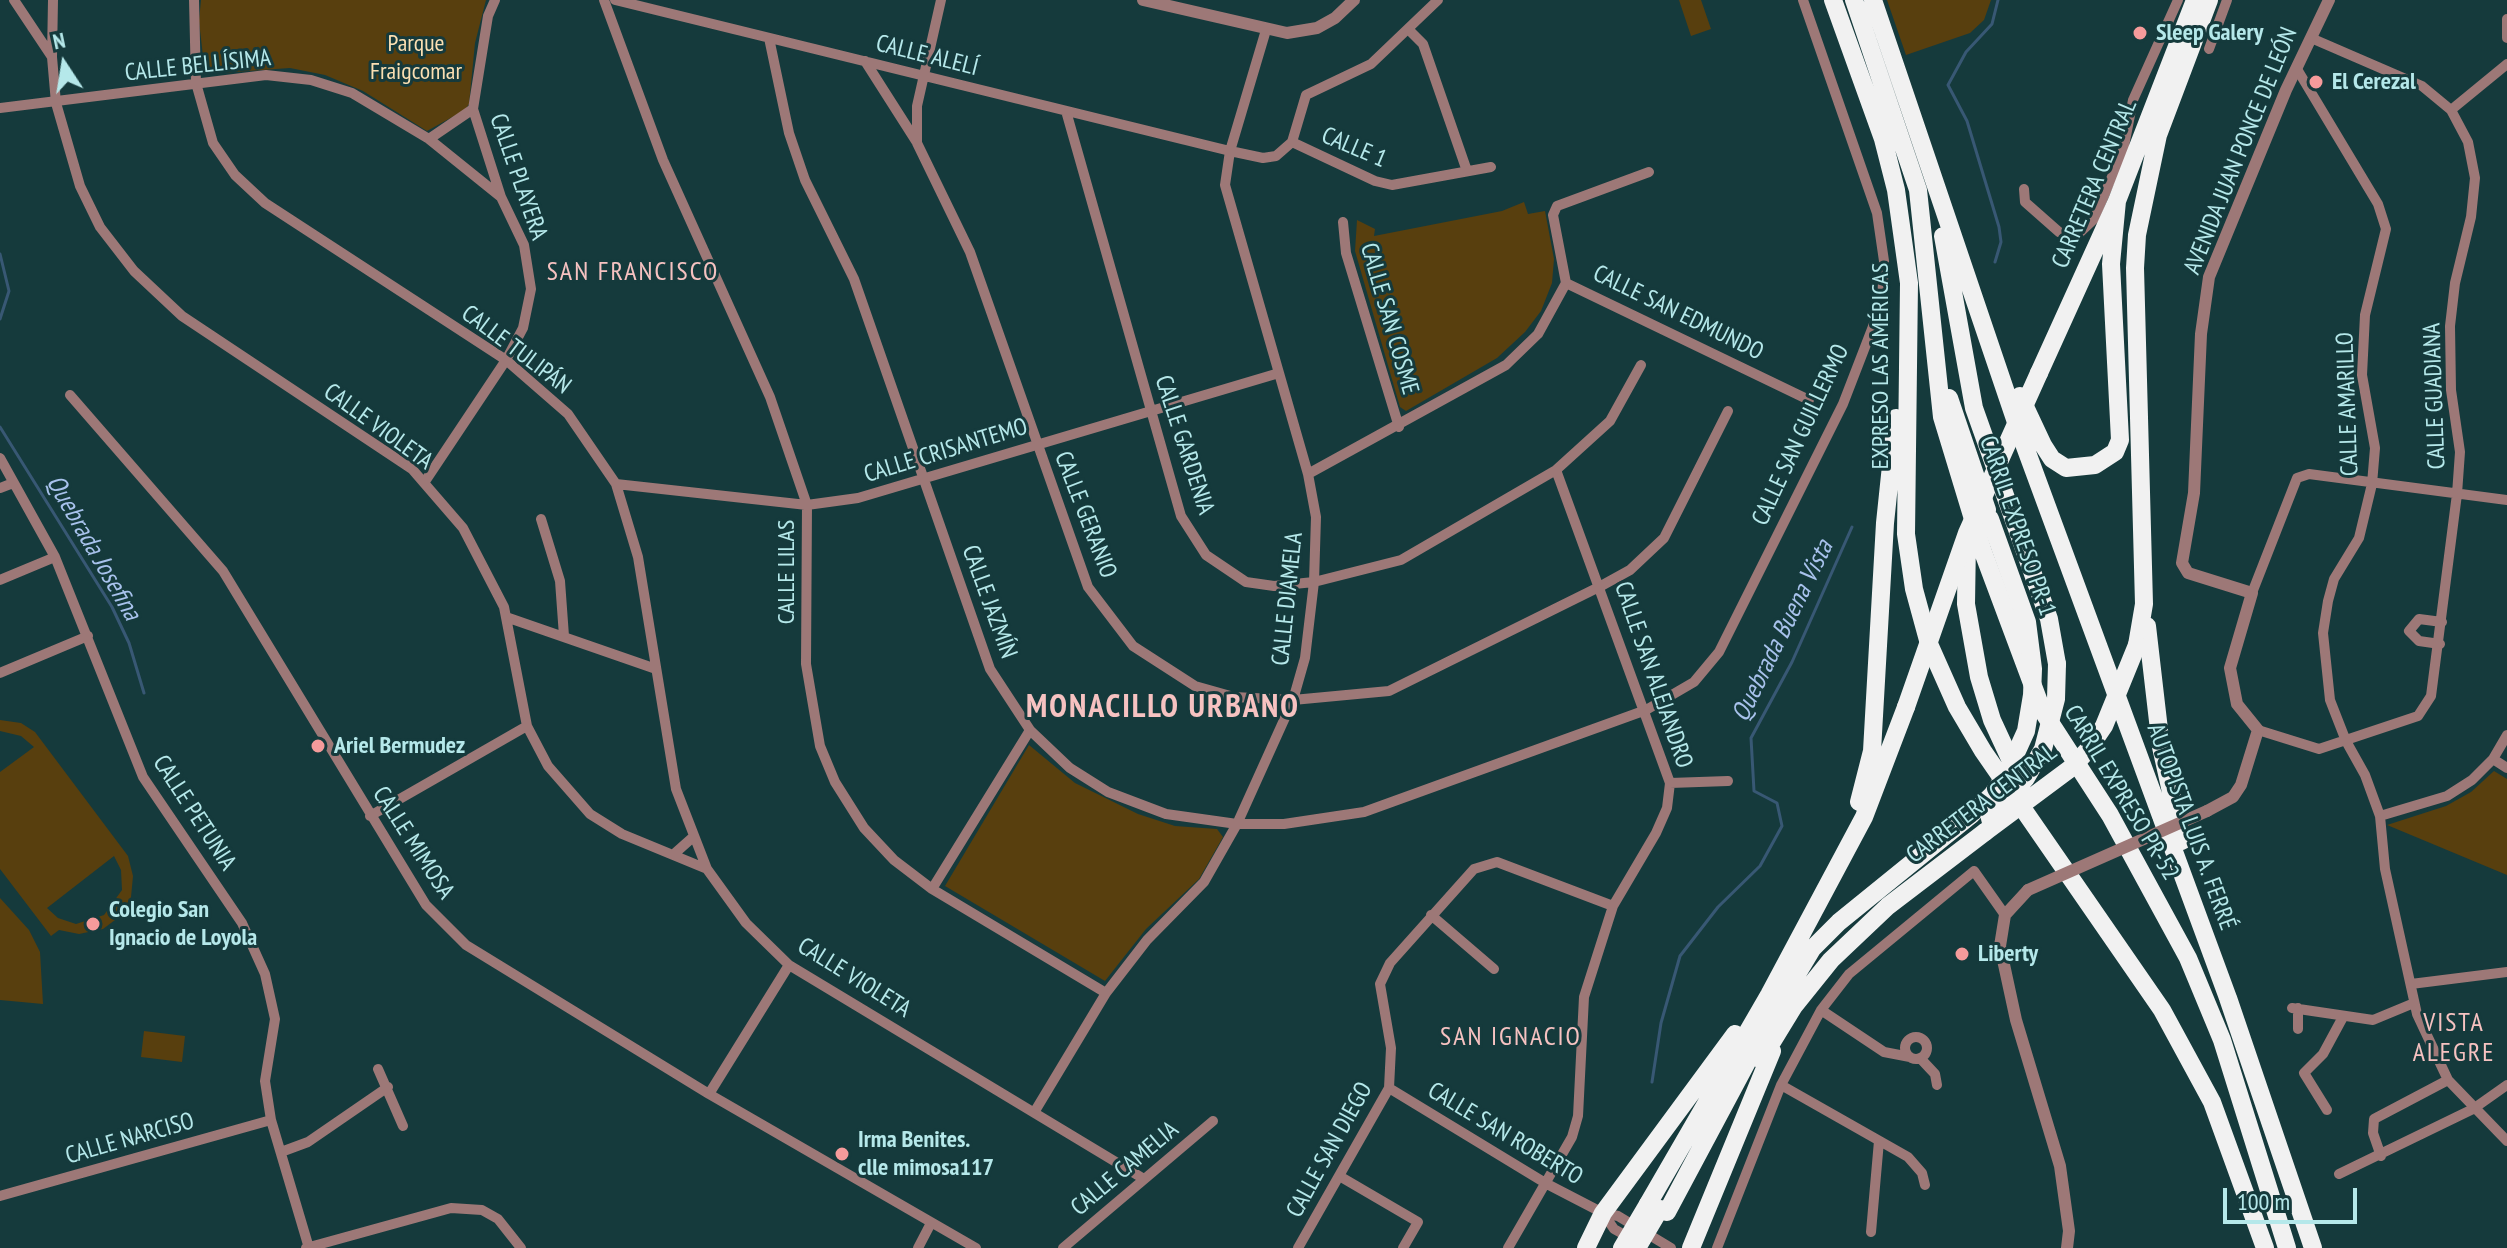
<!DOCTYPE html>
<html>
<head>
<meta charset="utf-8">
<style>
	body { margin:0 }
	#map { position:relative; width:2507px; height:1248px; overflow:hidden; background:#153a3c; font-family:"PT Sans Narrow",sans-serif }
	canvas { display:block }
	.north { position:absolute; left:24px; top:24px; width:80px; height:80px; -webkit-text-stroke:6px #153a3c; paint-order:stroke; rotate:348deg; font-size:22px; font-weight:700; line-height:32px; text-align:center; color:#b5e8ea }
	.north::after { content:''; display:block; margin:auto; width:28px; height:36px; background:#b5e8ea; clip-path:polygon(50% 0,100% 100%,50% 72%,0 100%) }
	.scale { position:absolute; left:2223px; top:1188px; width:134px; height:36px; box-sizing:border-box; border:4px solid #b5e8ea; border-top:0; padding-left:10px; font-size:24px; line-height:28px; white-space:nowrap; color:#b5e8ea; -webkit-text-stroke:6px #153a3c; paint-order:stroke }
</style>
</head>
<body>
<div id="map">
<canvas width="2507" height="1248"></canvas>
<div class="north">N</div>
<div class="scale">100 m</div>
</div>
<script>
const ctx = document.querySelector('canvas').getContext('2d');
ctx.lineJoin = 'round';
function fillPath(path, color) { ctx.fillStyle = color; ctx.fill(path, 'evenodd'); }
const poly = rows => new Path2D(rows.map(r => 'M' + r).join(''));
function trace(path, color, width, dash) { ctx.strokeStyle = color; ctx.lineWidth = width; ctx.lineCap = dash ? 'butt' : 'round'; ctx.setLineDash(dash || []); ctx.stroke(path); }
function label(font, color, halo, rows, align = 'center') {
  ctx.font = font + ' "PT Sans Narrow",sans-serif'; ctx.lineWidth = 6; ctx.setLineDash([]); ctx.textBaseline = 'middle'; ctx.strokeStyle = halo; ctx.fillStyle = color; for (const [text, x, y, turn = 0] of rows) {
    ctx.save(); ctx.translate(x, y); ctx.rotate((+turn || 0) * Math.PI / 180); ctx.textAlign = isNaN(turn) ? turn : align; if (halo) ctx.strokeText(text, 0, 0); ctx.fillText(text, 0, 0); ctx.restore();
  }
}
const green = poly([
	[201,0,486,0,475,43,469,104,465,110,427,131,363,91,325,75,290,68,205,74,199,21],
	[1679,0,1701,0,1711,29,1691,36],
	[1887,0,1991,0,1984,20,1970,33,1906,55],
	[1524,202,1528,214,1545,211,1554,259,1552,283,1541,311,1525,332,1497,358,1406,411,1400,407,1355,251,1357,220,1375,229,1374,236,1502,211],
	[0,720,21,723,35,732,128,856,133,876,131,897,119,917,103,929,79,934,59,930,51,936,0,869,0,772,34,747,21,736,0,731],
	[114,856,121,870,122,890,104,915,76,924,58,918,47,908],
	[1029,745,1075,783,1138,814,1175,826,1217,829,1223,837,1199,879,1146,929,1105,981,945,886],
	[2494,771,2507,779,2507,875,2387,825,2446,806,2471,792],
	[0,898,29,930,40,952,43,1004,0,1000],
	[144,1031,185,1036,182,1062,141,1057]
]);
const stream = poly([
	[0,254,9,291,0,319],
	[1995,262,2001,242,1999,227,1967,121,1948,85,1966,52,1992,24,1998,0],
	[0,427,112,607,129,643,144,693],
	[1652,1082,1661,1023,1680,956,1718,907,1760,866,1782,826,1777,803,1754,791,1751,738,1792,662,1852,527]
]);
const minor = poly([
	[14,0,52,57,56,103,80,186,100,227,134,271,182,316,412,469,463,528,504,607,527,726,548,766,590,814,622,834,707,869,746,923,789,965,1144,1179],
	[194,0,196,83,213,143,235,175,265,203,506,360,568,414,616,484,638,557,676,789,707,869],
	[604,0,663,160,770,397,807,505,806,664,820,746,835,782,864,828,894,860,932,889,1106,993],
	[615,0,1230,151,1263,158,1276,156,1292,142],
	[941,0,917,106,917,143,970,252,1088,587,1133,646,1195,686,1234,697,1293,700,1389,691,1601,586,1630,570,1664,538,1728,411],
	[2507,19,2507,38],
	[1409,30,1423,44,1467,171],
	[769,38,789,133,805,180,854,279,990,669,1030,730,1070,768,1108,792,1166,814,1237,824,1284,824,1364,812,1646,710,1694,682,1719,652,1843,404,1882,303,1884,261,1877,213,1803,0],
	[2209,49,2227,0],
	[52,57,53,0],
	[865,61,916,141],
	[2297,69,2378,204,2386,229,2365,315,2362,375,2375,448,2372,484,2359,538,2334,579,2328,601,2323,633,2330,700,2346,741,2365,775,2380,816,2385,869,2417,1014,2448,1080,2507,1141],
	[0,108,266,75,311,80,352,93,429,139,501,197],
	[2451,110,2507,64],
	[1066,111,1181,516,1206,555,1246,582,1274,586,1314,582,1401,560,1556,470,1610,421,1641,365],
	[429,139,473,109],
	[1292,142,1306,95,1371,64,1438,0],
	[1292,142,1375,181,1392,185,1491,167],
	[2024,189,2025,202,2059,232,2074,238,2094,219,2123,151,2133,100,2178,0],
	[1343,222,1346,253,1399,427],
	[1566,283,1809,400],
	[1566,283,1553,215,1557,206,1649,172],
	[70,395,223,571,426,905,466,945,709,1094,976,1248],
	[0,458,55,557,143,777,242,923,265,974,275,1019,265,1081,271,1120,309,1248],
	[1308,474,1506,365,1538,334,1566,283],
	[424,483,506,360,523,328,531,289,524,245,501,197,473,109,488,16,495,0],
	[616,484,807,505,858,498,1279,373],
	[0,488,13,483],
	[541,519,560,581,564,636],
	[0,580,55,557],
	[2252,593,2297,478,2309,474,2507,500],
	[506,617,656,669],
	[2440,644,2419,641,2409,631,2419,619,2442,622],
	[0,673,88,636],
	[2258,730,2319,749,2418,716,2431,696,2457,494,2460,452,2451,390,2450,326,2455,283,2471,217,2475,178,2468,142,2451,110,2422,86,2311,38],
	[2493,759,2507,768],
	[1670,783,1728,781],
	[370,816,527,726],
	[2380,816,2447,796,2472,780,2493,759,2507,735],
	[674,854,692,838],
	[932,889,1030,730],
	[1431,915,1494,969],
	[2411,984,2507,972],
	[2292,1008,2373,1020,2414,1003],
	[1821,1010,1884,1052,1910,1057],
	[2298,1029,2298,1008],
	'1905 1048a11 11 0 1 1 22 0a11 11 0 1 1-22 0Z',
	[1920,1058,1935,1074,1937,1085],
	[378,1069,403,1126],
	[1781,1085,1908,1157,1922,1173,1925,1185],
	[1389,1088,1547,1184,1603,1213,1618,1216,1671,1248],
	[709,1094,789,965],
	[2327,1110,2304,1073,2323,1054,2343,1017],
	[1035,1111,1106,993,1147,940,1204,882,1237,824,1293,700,1305,658,1314,582,1316,517,1308,474,1225,185,1230,151,1266,30],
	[281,1152,308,1142,388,1087],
	[2381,1156,2373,1133,2374,1119,2448,1080],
	[2339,1174,2473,1109,2507,1085],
	[1341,1177,1418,1222,1403,1248],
	[0,1196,271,1120],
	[1603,1213,1614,1229,1630,1238],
	[1871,1232,1879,1141],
	[306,1248,451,1208,482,1210,498,1219,521,1248],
	[918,1248,931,1223],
	[1063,1248,1213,1121],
	[1298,1248,1389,1088,1391,1048,1380,984,1390,963,1474,869,1497,862,1613,906],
	[1508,1248,1572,1137,1578,1116,1584,997,1613,906,1656,833,1667,808,1670,783,1556,470],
	[1717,1248,1781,1085,1821,1010,1849,974,1974,871,2005,915]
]);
const tertiary = poly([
	[1143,0,1287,33,1317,28,1335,18,1354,0],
	[2207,811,2233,797,2241,785,2258,730,2237,704,2230,668,2252,593,2188,573,2182,563,2194,493,2201,334,2209,277,2286,90,2329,0],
	[2028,890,2005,915,2000,946,2016,1020,2060,1166,2069,1231,2067,1248]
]);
const motorway = poly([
	[1833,0,1883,139,1896,190,1909,283,1906,534,1914,589,1929,644,1957,707,1983,751,2162,1010,2212,1102,2265,1248],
	[1854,0,1918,190,1942,417,1983,552,2042,710,2110,815,2188,958,2222,1040,2287,1248],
	[1873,0,2017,425,2228,998,2313,1248],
	[1943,236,1974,408,2049,619,2057,664],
	[2039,373,2117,201,2195,0],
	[2020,396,2043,445,2052,459,2066,468,2095,465,2115,452,2120,440,2111,264,2117,201],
	[1949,398,1987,510],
	[1967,540,1966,604,1979,677,1992,720,2017,774],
	[2147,626,2161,747,2182,841],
	[2137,645,2144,604,2135,268,2137,235,2158,135,2209,0],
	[1859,802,1872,751,1885,523,1896,418],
	[1761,1060,1794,1006,1831,960,1888,906,1985,832],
	[1648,1204,1769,995,1864,817,1906,707],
	[1667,1212,1770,1019,1812,949,1839,922,1971,815],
	[1586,1248,1603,1213,1735,1034],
	[1691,1248,1772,1051]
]);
const tertiaryBridge = poly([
	[2028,890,2207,811]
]);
const motorwayBridge = poly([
	[1906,707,1967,533,2039,373],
	[1971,815,1992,795,2007,773,2026,731,2032,695,2033,669,2027,622,1990,519],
	[1990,819,2026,778,2043,749,2056,699,2057,664],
	[1985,832,2071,768,2087,751,2104,726,2137,645],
	[1622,1248,1648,1204],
	[1637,1248,1660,1209]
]);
const markers = [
	[2140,33,8,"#f59b9b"],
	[2316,82,8,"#f59b9b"],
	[318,746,8,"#f59b9b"],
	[93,924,8,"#f59b9b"],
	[1962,954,8,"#f59b9b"],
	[842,1154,8,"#f59b9b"]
];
const poiNames = [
	["Sleep Galery",2156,33],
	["El Cerezal",2332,82],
	["Ariel Bermudez",334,746],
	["Colegio San",109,910],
	["Ignacio de Loyola",109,938],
	["Liberty",1978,954],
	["Irma Benites.",858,1140],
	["clle mimosa117",858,1168]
];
const parkNames = [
	["Parque",416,44],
	["Fraigcomar",416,72]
];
const streetNames = [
	["CALLE ALELÍ",927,56,14],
	["CALLE BELLÍSIMA",198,66,-6],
	["CALLE 1",1354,148,23],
	["AVENIDA JUAN PONCE DE LEÓN",2241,151,-68],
	["CALLE PLAYERA",518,177,71],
	["CARRETERA CENTRAL",2095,184,-67],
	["CALLE SAN EDMUNDO",1678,313,26],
	["CALLE SAN COSME",1389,319,74],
	["CALLE TULIPÁN",516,350,37],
	["EXPRESO LAS AMÉRICAS",1881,366,-90],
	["CALLE GUADIANA",2435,396,-92],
	["CALLE AMARILLO",2348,404,-92],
	["CALLE VIOLETA",378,427,36],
	["CALLE SAN GUILLERMO",1801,435,-65],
	["CALLE GARDENIA",1184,445,72],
	["CALLE CRISANTEMO",946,451,-17],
	["CALLE GERANIO",1085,515,69],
	["CARRIL EXPRESO PR-1",2017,526,71],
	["CALLE LILAS",787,572,-90],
	["CALLE DIAMELA",1288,599,-84],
	["CALLE JAZMÍN",989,602,70],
	["CALLE SAN ALEJANDRO",1653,675,71],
	["CARRIL EXPRESO PR-52",2121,793,59],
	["CARRETERA CENTRAL",1982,804,-37],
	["CALLE PETUNIA",194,813,57],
	["AUTOPISTA LUIS A. FERRÉ",2191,827,70],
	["CALLE MIMOSA",413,843,57],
	["CALLE VIOLETA",854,978,32],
	["CALLE SAN ROBERTO",1505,1134,31],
	["CALLE NARCISO",130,1139,-16],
	["CALLE SAN DIEGO",1330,1150,-61],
	["CALLE CAMELIA",1125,1169,-40]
];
const neighbourhoodNames = [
	["SAN FRANCISCO",633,273],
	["VISTA",2454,1024],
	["ALEGRE",2454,1054],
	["SAN IGNACIO",1511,1038]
];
const waterNames = [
	["Quebrada Josefina",93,548,60],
	["Quebrada Buena Vista",1783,631,-64]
];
const districtNames = [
	["MONACILLO URBANO",1163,708]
];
fillPath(green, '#583f0e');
trace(stream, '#385874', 3);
trace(minor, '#9d7877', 10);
trace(tertiary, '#9d7877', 12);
trace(motorway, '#f1f1f1', 18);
trace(tertiaryBridge, '#9d7877', 12);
trace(motorwayBridge, '#f1f1f1', 18);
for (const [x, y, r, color] of markers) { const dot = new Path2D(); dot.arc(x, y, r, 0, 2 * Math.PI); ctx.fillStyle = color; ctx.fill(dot); trace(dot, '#153a3c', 3); }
label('bold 24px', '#b5e8ea', '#153a3c', poiNames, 'left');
label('24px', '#fbdfb2', '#153a3c', parkNames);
label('24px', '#b5e8ea', '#153a3c', streetNames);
ctx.letterSpacing = '2px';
label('26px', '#f6c2c1', '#153a3c', neighbourhoodNames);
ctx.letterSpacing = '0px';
label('italic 26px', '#a8c2ec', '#153a3c', waterNames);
ctx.letterSpacing = '2px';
label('bold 32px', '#f6c2c1', '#153a3c', districtNames);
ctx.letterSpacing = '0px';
</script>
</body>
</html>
